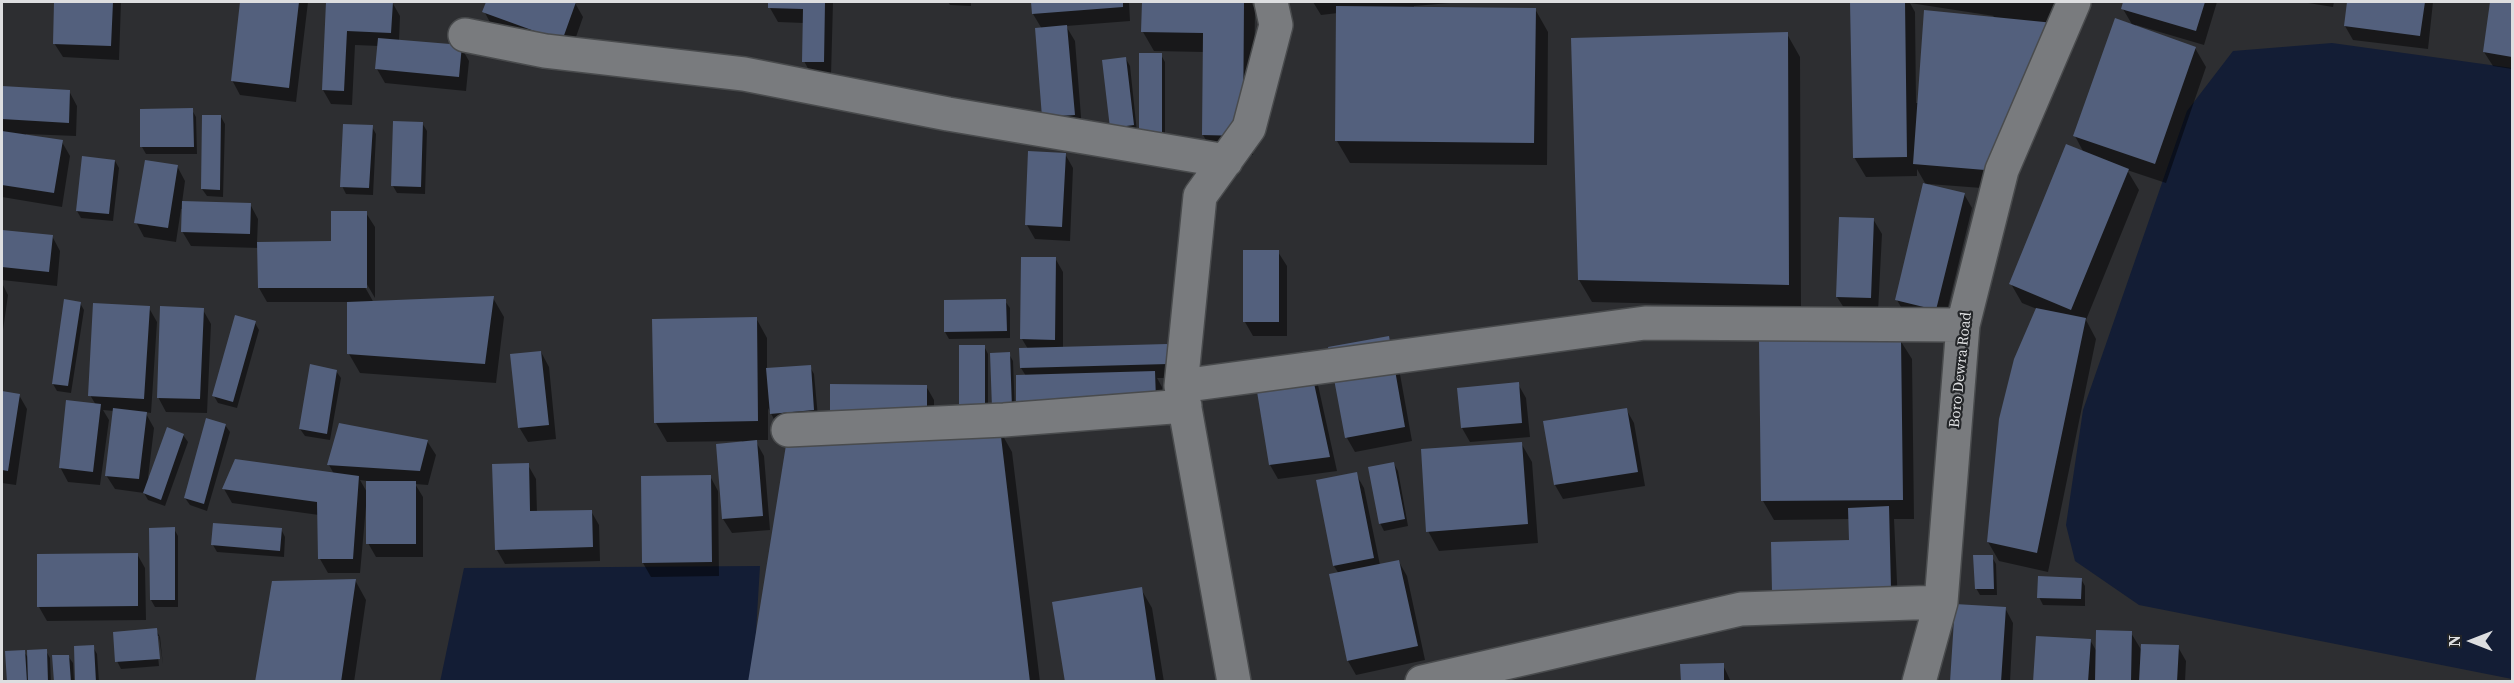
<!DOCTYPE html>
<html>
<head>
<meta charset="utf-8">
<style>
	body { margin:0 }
	#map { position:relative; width:2514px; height:683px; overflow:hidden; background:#2d2e31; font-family:"Source Serif 4",serif }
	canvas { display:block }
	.frame { position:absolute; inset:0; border:3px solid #dddee0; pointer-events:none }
	.north { position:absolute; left:2442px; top:611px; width:60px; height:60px; -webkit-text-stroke:4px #232528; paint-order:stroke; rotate:270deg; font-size:16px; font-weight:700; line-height:24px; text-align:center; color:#dddee0 }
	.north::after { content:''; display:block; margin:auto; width:21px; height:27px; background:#dddee0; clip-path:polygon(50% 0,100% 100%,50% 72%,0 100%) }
</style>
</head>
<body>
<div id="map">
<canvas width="2514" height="683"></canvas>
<div class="frame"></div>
<div class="north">N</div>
</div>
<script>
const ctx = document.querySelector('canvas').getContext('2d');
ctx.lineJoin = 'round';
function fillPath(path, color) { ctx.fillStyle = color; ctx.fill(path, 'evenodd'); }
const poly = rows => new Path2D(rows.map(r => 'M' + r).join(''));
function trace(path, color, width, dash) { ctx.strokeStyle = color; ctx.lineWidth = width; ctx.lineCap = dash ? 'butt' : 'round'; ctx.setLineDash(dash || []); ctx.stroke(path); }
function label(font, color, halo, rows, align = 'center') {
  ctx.font = font + ' "Source Serif 4",serif'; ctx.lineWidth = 4.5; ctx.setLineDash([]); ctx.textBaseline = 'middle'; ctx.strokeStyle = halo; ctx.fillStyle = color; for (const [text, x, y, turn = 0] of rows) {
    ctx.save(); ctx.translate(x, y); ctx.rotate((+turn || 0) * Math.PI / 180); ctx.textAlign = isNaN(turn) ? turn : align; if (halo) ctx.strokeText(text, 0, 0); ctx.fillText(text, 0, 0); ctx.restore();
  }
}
const water = poly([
	[2332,43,2512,68,2512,679,2139,605,2075,561,2066,525,2083,410,2187,111,2233,51],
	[760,566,753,681,440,682,464,568]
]);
const shadow = poly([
	[56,2,121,2,119,60,63,57,54,43],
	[242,2,308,2,296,102,240,95,232,80],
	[327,2,392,2,400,16,399,41,461,47,469,61,466,91,385,83,377,69,379,46,355,45,352,105,331,104,323,90],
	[488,2,575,3,583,17,570,54,492,26,484,11],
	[770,2,833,2,831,76,812,76,804,61,804,23,778,22,770,8],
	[948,2,971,2,971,6,950,5],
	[1033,2,1129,2,1130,21,1066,26,1075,41,1082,129,1051,131,1042,29,1033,14],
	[1143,2,1251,2,1255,9,1253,155,1214,154,1203,135,1204,52,1154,51,1143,32],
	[1313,2,1462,2,1414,6,1414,8,1535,9,1548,32,1547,165,1350,163,1337,141,1338,13,1321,15],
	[1852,2,2071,2,2008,190,1929,184,1928,185,1964,194,1972,208,1944,323,1905,314,1897,300,1925,183,1917,169,1917,176,1866,177,1854,157],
	[1910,3,1994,16,1919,103,1916,103,1915,12],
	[2125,2,2217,2,2204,45,2136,25,2136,27,2195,48,2206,67,2166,183,2127,170,2139,190,2086,320,2096,339,2048,572,1999,561,1988,542,2037,309,2022,303,2011,284,2084,153,2075,136,2133,26,2123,9],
	[2302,2,2334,2,2333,7],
	[2348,2,2433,2,2428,49,2353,40,2345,26],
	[2492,2,2512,2,2512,69,2493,66,2484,52],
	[1787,34,1800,57,1801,307,1592,302,1579,280],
	[1161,55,1165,62,1165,140,1144,140],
	[1126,59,1130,66,1137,132,1116,135],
	[2,87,69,91,77,106,76,136,26,134,26,136,62,142,70,156,62,207,2,197],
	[141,110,192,110,196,117,197,154,146,154,142,147],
	[221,117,225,124,223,197,207,196,202,189],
	[422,123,427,131,425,194,397,193,393,186],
	[372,127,376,134,373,195,346,194,342,186],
	[1065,154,1073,168,1070,241,1035,239,1027,225],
	[115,161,119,168,113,221,81,218,77,211],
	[177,166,185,181,182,203,250,204,258,219,257,243,332,242,366,213,375,227,375,298,365,281,362,282,374,303,493,298,504,317,496,383,360,373,349,354,349,302,267,302,259,288,259,248,191,246,182,231,183,209,181,209,176,242,144,237,136,222],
	[1873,219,1882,234,1878,312,1846,311,1837,297],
	[2,231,52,236,60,251,57,286,2,280],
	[1278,252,1287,266,1287,336,1253,336,1245,322],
	[1055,258,1063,272,1063,348,1166,345,1174,359,1175,378,1157,378,1162,387,1163,414,1026,376,1021,368,1028,349,1022,339],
	[2,283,8,295,2,337],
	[945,301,1005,301,1010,308,1010,338,949,339,945,332],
	[80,303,84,310,71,393,57,391,53,384],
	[149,308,157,322,151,413,145,412,154,428,148,478,183,435,188,442,165,506,148,500,144,493,115,489,106,475,114,411,103,410,109,420,100,485,68,482,60,467,96,405,90,395],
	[203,310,211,324,207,413,166,412,158,397],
	[756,318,767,338,767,370,810,367,814,374,818,417,775,421,768,408,768,440,755,440,764,456,770,530,732,533,723,519,742,441,667,442,656,423],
	[255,323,259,330,237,408,218,403,214,396],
	[1388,337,1396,352,1412,441,1355,452,1347,438,1330,348],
	[1900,340,1912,359,1914,519,1894,519,1898,603,1850,542,1850,519,1774,520,1763,501],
	[984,346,988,354,988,414,961,407],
	[541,352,549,367,556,439,528,442,519,427],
	[1009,354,1013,361,1015,414,994,408],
	[1314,367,1337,471,1278,479,1270,465],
	[336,371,341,378,330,440,305,436,300,429],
	[1518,384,1526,398,1530,437,1470,442,1462,428,1459,389],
	[831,386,926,386,934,400,934,428],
	[2,393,19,395,27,409,16,485,2,483],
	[1626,409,1634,423,1645,486,1563,499,1555,485,1545,423],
	[225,425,230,432,207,511,190,505,185,498],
	[999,429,1012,452,1040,682,750,682],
	[427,441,436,455,428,485,415,484,423,497,423,557,376,557,368,543,368,506,366,506,360,573,328,573,320,559,319,515,232,503,224,489,334,474,329,465],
	[360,480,368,481,368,494],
	[1521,443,1532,462,1538,543,1439,551,1428,531],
	[1394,464,1398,471,1408,526,1384,531,1380,523],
	[528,465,536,479,537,513,591,511,599,525,600,561,505,564,497,550],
	[1356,474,1364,488,1380,565,1399,562,1407,576,1425,660,1356,675,1348,661,1339,574,1334,566,1317,481],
	[710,476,718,491,719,576,651,577,643,563],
	[174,529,178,536,178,607,155,607,151,600],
	[281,529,285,537,284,557,217,552,213,545],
	[137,554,145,568,146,620,47,621,39,607],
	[1992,557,1996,564,1997,595,1980,595,1976,588],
	[2081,579,2085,586,2085,606,2043,605,2039,597],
	[355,580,366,600,354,682,257,682],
	[1141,589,1152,608,1164,682,1067,682],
	[2005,608,2013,623,2010,682,1951,682],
	[156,630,160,637,163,665,159,636,156,636,159,666,121,669,117,661],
	[2131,633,2142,651,2178,647,2186,661,2185,682,2034,682,2090,640,2097,652],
	[93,647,97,654,99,682,77,682],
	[46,651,50,658,51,682,8,682,24,652,29,659],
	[68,656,73,663,74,682,55,682],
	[1723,665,1731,682,1682,682]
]);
const building = poly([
	[54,2,113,2,111,46,53,44],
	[240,2,299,2,289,88,231,81],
	[326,2,393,2,391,33,347,31,344,91,322,90],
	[486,2,576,2,562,41,482,12],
	[768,2,825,2,824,62,802,62,803,9,768,8],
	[1031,2,1123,2,1123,7,1032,14],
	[1142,2,1244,2,1243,136,1202,135,1203,33,1141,32],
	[1850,2,1905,2,1907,157,1853,158],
	[2123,2,2205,2,2196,31,2121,9],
	[2347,2,2425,2,2420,36,2344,26],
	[2490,2,2512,2,2512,57,2483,52],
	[1336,6,1536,8,1534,143,1335,141],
	[1924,10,2054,23,1997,171,1913,164],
	[2115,18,2196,47,2155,164,2073,136],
	[1067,25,1075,115,1042,117,1035,28],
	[1788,32,1789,285,1578,280,1571,38],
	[378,38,462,45,459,77,375,69],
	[1139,53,1162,53,1162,133,1139,133],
	[1126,57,1134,125,1110,128,1102,60],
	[2,86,70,90,69,123,2,119],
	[193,108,194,147,140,147,140,109],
	[202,115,221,115,220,190,201,189],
	[393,121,423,122,421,187,391,186],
	[343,124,373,125,369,188,340,187],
	[2,131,63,140,54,193,2,185],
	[2066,144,2129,169,2071,310,2009,284],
	[1028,151,1066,153,1062,227,1025,225],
	[82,156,115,160,109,214,76,211],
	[145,160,178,165,168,228,134,223],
	[1923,183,1965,193,1936,310,1895,300],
	[182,201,251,203,250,234,181,232],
	[331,211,367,211,367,288,258,288,257,242,331,241],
	[1839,217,1874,218,1871,298,1836,297],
	[2,230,53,235,49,272,2,267],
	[1243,250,1279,250,1279,322,1243,322],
	[1021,257,1056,257,1055,340,1020,339],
	[494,296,485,364,347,354,347,302],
	[64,299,81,302,68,386,52,384],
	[1006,299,1007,331,944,332,944,300],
	[93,303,150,306,144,399,88,396],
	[160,306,204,308,200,399,157,398],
	[2036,308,2086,318,2037,553,1987,542,1999,419,2014,359],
	[235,315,256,321,233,402,212,396],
	[757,317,758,421,654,423,652,319],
	[1389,336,1405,427,1345,438,1328,347],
	[1901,338,1903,500,1761,501,1759,340],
	[1167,344,1168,364,1020,368,1019,348],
	[959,345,985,345,985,408,959,408],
	[541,351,549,425,518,428,510,354],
	[1307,351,1330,457,1269,465,1252,361],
	[1010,352,1012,408,992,408,990,353],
	[310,364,337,370,327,434,299,429],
	[811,365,814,410,770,414,766,368],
	[1155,371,1156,400,1016,405,1016,375],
	[1519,382,1522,423,1461,428,1457,388],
	[830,384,927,385,927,414,830,413],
	[2,391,20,394,8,471,2,470],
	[66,400,101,404,93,472,59,468],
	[113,408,147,412,139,479,105,476],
	[1627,408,1638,472,1554,485,1543,421],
	[206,418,226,424,204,504,184,498],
	[339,423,428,440,420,471,327,465],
	[167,427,184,434,161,500,143,493],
	[1000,428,1030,682,748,682,786,445],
	[757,440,763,516,722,519,716,444],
	[1522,442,1528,524,1426,532,1421,449],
	[235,459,359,476,353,559,318,559,317,502,222,489],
	[1394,462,1405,519,1379,524,1368,467],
	[529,463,530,511,592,510,593,547,495,550,492,464],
	[1357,472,1374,558,1333,566,1316,480],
	[711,475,712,562,642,563,641,476],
	[366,481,416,481,416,544,366,544],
	[1889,506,1891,589,1772,592,1771,542,1849,540,1848,508],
	[213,523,282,528,280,551,211,545],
	[175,527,175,600,150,600,149,528],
	[138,553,138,606,37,607,37,554],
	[1973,555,1993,555,1994,589,1975,589],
	[1399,560,1418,646,1347,661,1329,574],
	[2038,576,2082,578,2081,599,2037,598],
	[356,579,341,682,255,682,272,581],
	[1142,587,1156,682,1065,682,1052,602],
	[1955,604,2006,607,2001,682,1950,682],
	[157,628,160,659,115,662,113,632],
	[2096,630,2132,631,2131,682,2095,682],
	[2036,636,2091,639,2088,682,2033,682],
	[2141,644,2179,645,2177,682,2139,682],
	[94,645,96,682,75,682,74,646],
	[47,649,48,682,28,682,27,650],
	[25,650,27,682,7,682,5,651],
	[52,655,69,655,71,682,54,682],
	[1724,663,1724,682,1681,682,1680,664]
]);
const street = poly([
	[465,35,545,51,744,74,948,114,1226,161],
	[1181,386,1200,196,1249,128,1276,25,1271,2],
	[788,430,1004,420,1185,406],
	[1234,682,1181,386,1645,323,1963,325],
	[1422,682,1741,609,1941,602],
	[1919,682,1941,602,1963,325,2002,170,2074,2]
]);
const streetNames = [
	["Boro Dewra Road",1961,370,-84]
];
fillPath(water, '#131d35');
fillPath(shadow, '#0007');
fillPath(building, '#53607d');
trace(street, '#494b4d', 36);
trace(street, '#797b7e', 33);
label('15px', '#dddee0', '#232528', streetNames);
</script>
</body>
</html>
